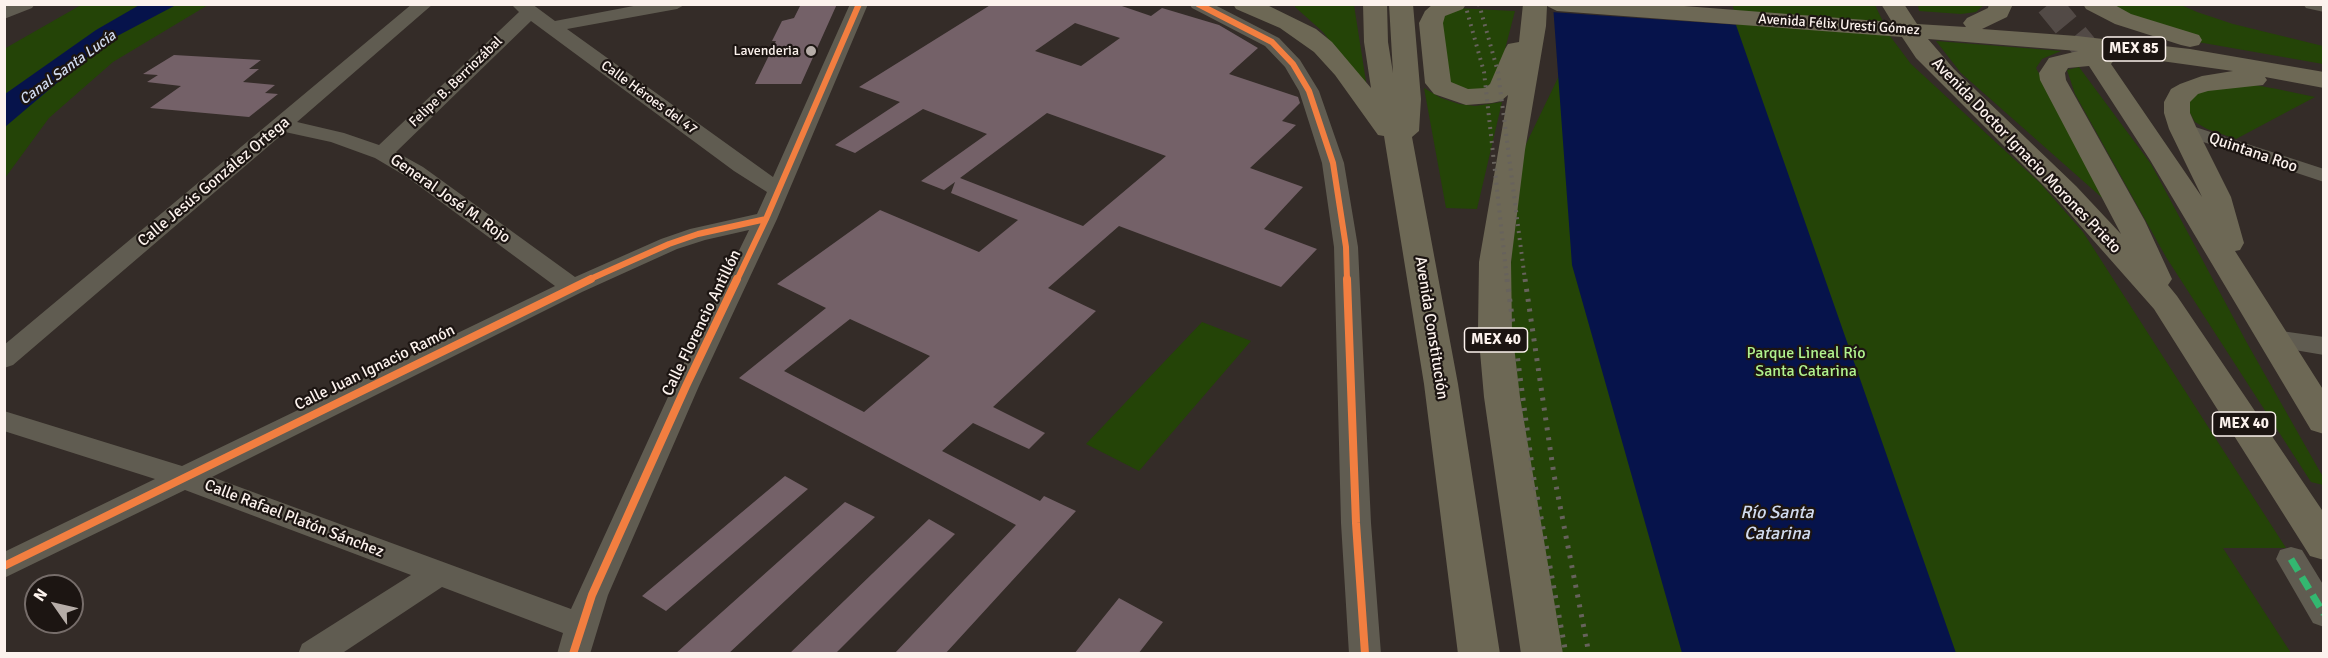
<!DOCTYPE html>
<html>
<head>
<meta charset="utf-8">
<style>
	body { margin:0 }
	#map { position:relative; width:2328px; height:658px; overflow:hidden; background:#342c28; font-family:Signika,sans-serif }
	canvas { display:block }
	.frame { position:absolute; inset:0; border:6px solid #fcf2ed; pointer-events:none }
	.north { position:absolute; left:24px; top:574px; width:60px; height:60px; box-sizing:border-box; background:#1c1512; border:2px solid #766d6a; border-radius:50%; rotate:304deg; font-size:16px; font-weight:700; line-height:24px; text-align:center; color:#fcf2ed }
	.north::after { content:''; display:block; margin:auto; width:21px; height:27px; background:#b6ada8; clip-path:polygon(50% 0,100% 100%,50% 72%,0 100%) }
</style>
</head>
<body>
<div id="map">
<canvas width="2328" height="658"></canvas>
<div class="frame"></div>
<div class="north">N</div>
</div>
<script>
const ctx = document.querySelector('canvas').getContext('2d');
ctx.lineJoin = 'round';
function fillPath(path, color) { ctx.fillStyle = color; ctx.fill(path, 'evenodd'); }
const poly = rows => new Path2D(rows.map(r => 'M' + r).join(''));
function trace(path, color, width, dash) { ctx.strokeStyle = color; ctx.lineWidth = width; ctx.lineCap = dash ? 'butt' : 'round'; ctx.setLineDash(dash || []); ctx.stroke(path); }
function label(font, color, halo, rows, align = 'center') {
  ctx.font = font + ' Signika,sans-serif'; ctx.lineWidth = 4.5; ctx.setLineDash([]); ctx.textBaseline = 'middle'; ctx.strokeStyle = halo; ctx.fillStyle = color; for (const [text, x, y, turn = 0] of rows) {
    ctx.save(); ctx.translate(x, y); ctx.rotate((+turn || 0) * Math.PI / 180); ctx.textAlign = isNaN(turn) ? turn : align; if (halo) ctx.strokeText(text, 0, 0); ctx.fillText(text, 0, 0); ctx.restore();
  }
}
const green = poly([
	[1295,4,1354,5,1367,88,1323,32,1295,7],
	[81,5,208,5,113,62,49,118,5,178,4,49],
	[1561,5,1875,5,1890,36,1911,64,2040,183,2083,232,2286,548,2223,548,2291,653,1560,654,1509,328,1514,169,1568,57],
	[1918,5,1918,4,1984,5,1976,12,1961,14,1919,11],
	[2094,5,2181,5,2197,12,2233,24,2323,46,2323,64,2192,41],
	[1455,8,1515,11,1497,80,1490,88,1468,91,1448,81,1440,19],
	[1936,41,2061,51,2042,59,2036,68,2108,203,1961,73],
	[2079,67,2151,164,2247,343,2323,477,2323,485,2311,482,2166,257,2075,94,2067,70],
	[2249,84,2277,89,2315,97,2236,139,2207,129,2195,122,2190,113,2189,103,2192,96,2199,90],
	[1424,88,1441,98,1459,104,1475,106,1502,102,1477,209,1446,208],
	[1202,322,1251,341,1139,471,1086,444]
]);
const water = poly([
	[141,4,176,5,104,43,5,127,5,94,96,30],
	[1553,5,1729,5,1956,653,1682,653,1572,265]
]);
const pier = poly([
	[1550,4,1732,4,1739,25,1551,12]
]);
const building = poly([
	[801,4,837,4,801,84,755,84,776,41,772,41,782,21,794,18],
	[992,4,1116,4,1151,16,1162,8,1219,25,1258,48,1229,74,1298,97,1300,103,1282,121,1296,125,1250,168,1303,187,1264,229,1317,249,1281,287,1119,226,1048,288,1096,311,993,407,1045,433,1029,449,973,423,942,451,1040,501,1044,496,1076,511,945,654,894,654,1016,525,739,378,826,308,777,284,880,210,979,252,1018,220,951,193,955,182,944,190,921,181,987,134,923,109,855,153,835,145,900,102,859,87],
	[1075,23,1120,38,1081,66,1035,51],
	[1047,113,1166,156,1083,226,960,178],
	[850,319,930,356,864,412,784,371],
	[174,55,261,60,249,69,259,69,243,82,275,85,265,93,278,94,249,117,150,108,181,86,147,82,158,75,143,74],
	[785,476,808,489,666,611,642,596],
	[845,502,875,517,728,654,675,654],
	[929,519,955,534,835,654,789,654],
	[1119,598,1163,622,1138,654,1074,654]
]);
const highwayTunnel = poly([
	[2049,4,2101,67]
]);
const minor = poly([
	[10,4,35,4,32,8,4,19,4,7,10,4],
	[412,4,433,4,297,122,344,133,379,145,519,12,511,4,532,4,555,21,644,4,686,4,677,9,567,29,773,177,850,4,868,4,777,219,699,386,608,595,590,654,557,654,563,633,442,587,341,654,298,654,302,644,411,575,185,490,4,578,4,552,155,479,4,431,4,411,182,466,555,286,407,177,375,158,331,142,285,132,13,365,4,368,4,345,412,4],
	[531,21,734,171,767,192,757,214,690,229,661,239,575,277,423,167,396,152,531,21],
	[749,230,673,386,571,609,212,477,582,292,677,249,705,240,749,230],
	[1189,4,1213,4,1279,38,1300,60,1319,91,1344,163,1358,247,1371,523,1381,654,1349,654,1341,523,1334,247,1322,163,1299,91,1285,67,1265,46,1192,8,1189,4],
	[2303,4,2324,4,2324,12,2306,8,2303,4],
	[2183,123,2324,169,2324,182,2176,133,2173,129,2176,125,2183,123],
	[2274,330,2324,337,2324,355,2265,345,2261,339,2265,333,2274,330],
	[2291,547,2302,550,2324,586,2324,627,2313,623,2276,559,2280,550,2291,547]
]);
const highway = poly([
	[1233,4,1265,4,1316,29,1332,42,1371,88,1364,42,1363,4,1387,4,1388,42,1393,73,1389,4,1413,4,1421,99,1419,131,1412,137,1458,384,1500,654,1458,654,1424,384,1384,136,1378,135,1335,75,1314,52,1280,28,1236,9,1233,4],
	[1433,4,1466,4,1463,9,1445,16,1443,23,1451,82,1468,89,1485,88,1490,84,1505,49,1508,44,1519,42,1523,4,1658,4,1892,22,1881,4,1904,4,1917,24,1966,27,1963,23,1967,18,1988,8,1989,4,2013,4,2007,17,1982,29,2077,36,2190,49,2324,72,2324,88,2265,77,2267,80,2263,85,2208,91,2198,94,2190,102,2190,113,2197,129,2231,197,2244,243,2240,250,2235,251,2324,391,2324,434,2311,430,2150,160,2089,66,2068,68,2065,73,2066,80,2145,221,2172,279,2168,285,2177,296,2324,513,2324,560,2310,556,2154,309,2056,198,1916,58,1902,37,1557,11,1547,6,1546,26,1525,150,1511,262,1512,329,1520,397,1563,654,1521,654,1484,397,1478,329,1479,262,1508,95,1501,101,1492,103,1466,105,1434,94,1425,83,1419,23,1425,11,1433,4],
	[1928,39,2078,51,2049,58,2039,73,2040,80,2121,234,2076,186,1954,69,1928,39],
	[2111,54,2233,71,2202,76,2180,84,2171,89,2164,102,2164,113,2169,129,2202,197,2111,64,2115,59,2111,54],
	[2083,4,2113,4,2131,14,2199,35,2202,40,2199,45,2190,47,2181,45,2115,24,2086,9,2083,4]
]);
const railFar1 = poly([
	[1465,4,1484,72,1507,280],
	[1479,4,1498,72,1525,280]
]);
const rail = poly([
	[1507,279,1533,474,1566,654],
	[1525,279,1554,475,1589,654]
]);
const quiet = poly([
	[2291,559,2324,614]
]);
const cyclewayFar1 = poly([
	[1198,4,1272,42,1293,64,1309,91,1333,163,1346,247,1347,280],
	[588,280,669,244,698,234,766,219],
	[737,280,766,219,859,4]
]);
const cycleway = poly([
	[1347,279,1356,523,1365,654],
	[4,566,591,279],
	[573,654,592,595,686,386,737,279]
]);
const markers = [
	[811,51,6,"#b6ada8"]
];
const farStreetnames = [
	["Avenida Félix Uresti Gómez",1839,25,4],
	["Felipe B. Berriozábal",456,82,-44],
	["Calle Héroes del 47",649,98,36]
];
const farPoinames = [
	["Lavenderia",799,51]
];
const shields = [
	[2134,49,63],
	[1496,340,63],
	[2244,424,63]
];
const shieldNames = [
	["MEX 85",2134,49],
	["MEX 40",1496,340],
	["MEX 40",2244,424]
];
const farWaternames = [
	["Canal Santa Lucía",68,68,-36]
];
const streetNames = [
	["Quintana Roo",2253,153,19],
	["Avenida Doctor Ignacio Morones Prieto",2026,156,46],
	["Calle Jesús González Ortega",214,182,-40],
	["General José M. Rojo",450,199,35],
	["Calle Florencio Antillón",702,323,-64],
	["Avenida Constitución",1431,328,81],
	["Calle Juan Ignacio Ramón",375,368,-26],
	["Calle Rafael Platón Sánchez",294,519,21]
];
const parkNames = [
	["Parque Lineal Río",1806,354],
	["Santa Catarina",1806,372]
];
const waterNames = [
	["Río Santa",1777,513],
	["Catarina",1777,534]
];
fillPath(green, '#244407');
fillPath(water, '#06134b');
fillPath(pier, '#342c28');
fillPath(building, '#746168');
trace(highwayTunnel, '#524a46', 27, [27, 14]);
fillPath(minor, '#605c51');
fillPath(highway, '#6d6855');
trace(railFar1, '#67625c', 4, [2, 5]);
trace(rail, '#67625c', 5, [3, 7]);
trace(quiet, '#33b770', 7, [14, 7]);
trace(cyclewayFar1, '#f27e40', 6);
trace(cycleway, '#f27e40', 8);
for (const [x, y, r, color] of markers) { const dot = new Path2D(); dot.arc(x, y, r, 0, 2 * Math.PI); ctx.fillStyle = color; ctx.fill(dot); trace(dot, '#1c1512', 2); }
label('14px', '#fcf2ed', '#1c1512', farStreetnames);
label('14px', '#fcf2ed', '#1c1512', farPoinames, 'right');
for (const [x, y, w] of shields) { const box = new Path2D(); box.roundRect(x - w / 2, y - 12, w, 24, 4.5); ctx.fillStyle = '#1c1512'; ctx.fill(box); trace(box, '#fcf2ed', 1.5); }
label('bold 15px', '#fcf2ed', null, shieldNames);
label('italic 15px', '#d1dbef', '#1c1512', farWaternames);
label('16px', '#fcf2ed', '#1c1512', streetNames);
label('16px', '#b1f28e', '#1c1512', parkNames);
label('italic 18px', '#d1dbef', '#1c1512', waterNames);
</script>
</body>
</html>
